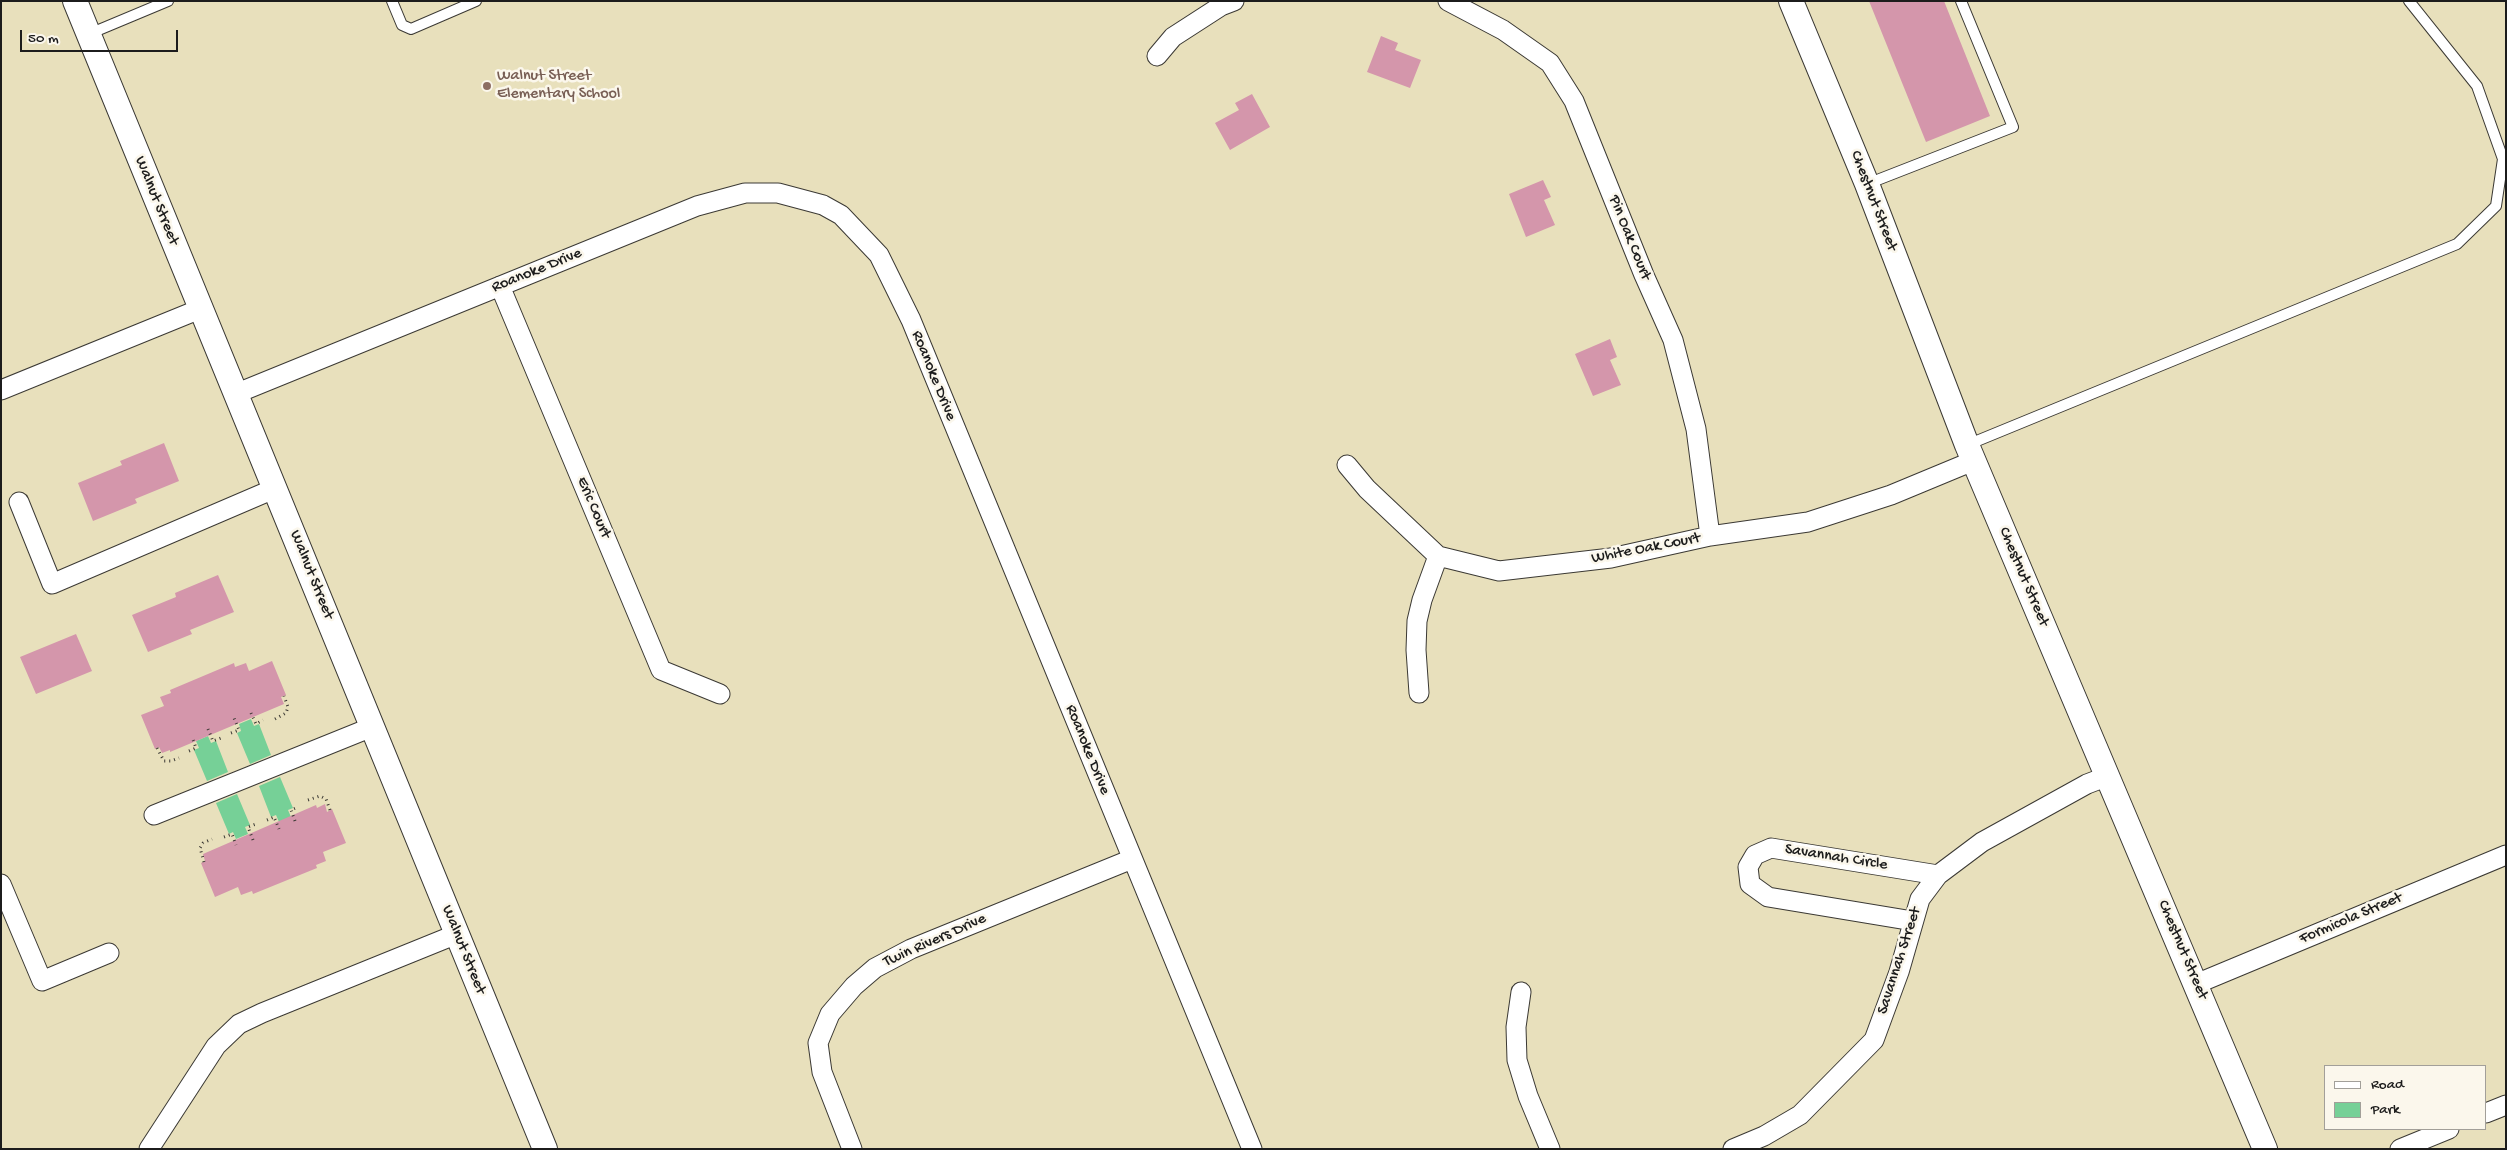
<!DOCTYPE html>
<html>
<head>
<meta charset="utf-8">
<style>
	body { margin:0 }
	#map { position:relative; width:2507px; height:1150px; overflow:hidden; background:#e8e0bc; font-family:"Gochi Hand",sans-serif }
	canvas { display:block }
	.frame { position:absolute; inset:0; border:2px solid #1c1c1c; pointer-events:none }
	.legend { position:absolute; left:2324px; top:1065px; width:162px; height:65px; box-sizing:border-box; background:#fbf7ec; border:1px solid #a29f99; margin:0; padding:6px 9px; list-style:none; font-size:15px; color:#1c1c1c }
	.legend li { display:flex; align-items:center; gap:10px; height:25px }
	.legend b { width:25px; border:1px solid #a29f99 }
	.scale { position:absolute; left:20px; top:30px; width:158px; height:22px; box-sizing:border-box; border:2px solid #1c1c1c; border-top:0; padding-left:6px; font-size:15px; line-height:18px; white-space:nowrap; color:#1c1c1c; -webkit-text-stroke:4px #fbf7ec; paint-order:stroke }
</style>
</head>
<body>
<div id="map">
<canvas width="2507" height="1150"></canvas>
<div class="frame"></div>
<ul class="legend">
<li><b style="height:6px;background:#fff"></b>Road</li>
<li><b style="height:14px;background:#76d097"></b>Park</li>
</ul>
<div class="scale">50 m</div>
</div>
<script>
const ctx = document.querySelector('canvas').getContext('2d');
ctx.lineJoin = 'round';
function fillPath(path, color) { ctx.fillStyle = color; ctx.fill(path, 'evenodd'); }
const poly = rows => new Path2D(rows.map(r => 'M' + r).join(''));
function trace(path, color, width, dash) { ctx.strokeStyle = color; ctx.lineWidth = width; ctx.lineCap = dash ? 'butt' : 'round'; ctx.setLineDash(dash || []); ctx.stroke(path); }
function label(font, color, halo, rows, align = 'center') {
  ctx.font = font + ' "Gochi Hand",sans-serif'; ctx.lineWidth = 5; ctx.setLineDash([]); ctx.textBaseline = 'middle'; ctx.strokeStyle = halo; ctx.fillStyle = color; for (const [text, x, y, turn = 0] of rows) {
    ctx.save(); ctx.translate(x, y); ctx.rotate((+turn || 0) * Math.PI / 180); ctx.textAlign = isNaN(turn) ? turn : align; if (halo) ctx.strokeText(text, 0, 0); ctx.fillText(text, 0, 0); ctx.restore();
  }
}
const green = poly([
	[251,719,254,726,259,724,271,755,250,764,237,733,241,731,239,724],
	[208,736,211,743,216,741,228,772,207,781,194,750,199,748,196,741],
	[280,777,293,808,288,810,291,817,279,822,276,815,271,817,259,786],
	[237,794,250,825,245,827,248,834,236,839,233,832,229,834,216,803]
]);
const building = poly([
	[1869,1,1944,1,1990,116,1926,142],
	[1381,36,1398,43,1395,50,1421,60,1410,88,1367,72],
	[1252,94,1270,127,1230,150,1215,123,1239,110,1235,103],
	[1543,180,1551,197,1544,200,1555,225,1526,237,1509,194],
	[1610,339,1617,357,1610,360,1621,385,1593,396,1575,354],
	[164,443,179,481,135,499,137,503,93,521,78,483,122,465,120,461],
	[218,575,234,612,190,630,192,634,148,652,132,615,176,597,175,593],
	[76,634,92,671,36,694,20,657],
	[272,661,286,695,281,697,284,704,170,752,170,750,162,753,159,747,155,749,141,715,164,706,160,697,171,693,170,690,234,663,235,667,246,663,249,671],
	[325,804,327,812,332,809,346,843,323,852,326,861,316,865,317,868,253,894,252,891,241,895,238,887,215,897,201,863,205,861,203,854,316,805,317,808]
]);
const path = poly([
	[251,713,256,724,263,720],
	[275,719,286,713,288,707,284,696],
	[208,729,213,741,221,738],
	[231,733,239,730,234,718],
	[157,748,164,761,171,761,179,758],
	[189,751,196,748,192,737],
	[308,800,320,796,326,799,330,810],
	[267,820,274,817,279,829],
	[295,821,291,810,298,807],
	[224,837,232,834,236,845],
	[253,840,248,827,256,824],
	[204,862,200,848,203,843,212,839]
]);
const service = poly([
	[392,1,402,25,411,29,476,1],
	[89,34,168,1],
	[1867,184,2013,127,1961,1],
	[1967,445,2457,244,2496,206,2503,159,2477,86,2409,1]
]);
const minor = poly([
	[1448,1,1503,30,1550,63,1574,101,1644,275,1673,340,1696,429,1710,536],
	[1157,56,1173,37,1221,6,1234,1],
	[500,286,661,670,720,694],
	[1,390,200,309],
	[235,394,697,206,745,193,778,193,823,205,841,215,879,255,911,320,1252,1149],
	[1347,465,1367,489,1438,556,1499,571,1611,558,1710,536,1808,522,1891,495,1973,461],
	[19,502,52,584,276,488],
	[1419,693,1416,650,1417,621,1422,600,1438,556],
	[154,815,372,727],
	[1,884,42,981,109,953],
	[1913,921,1768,897,1750,884,1748,867,1755,855,1771,848,1938,875],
	[2196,984,2506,855],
	[1521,992,1516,1027,1517,1060,1528,1096,1550,1149],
	[2486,1113,2506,1105],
	[149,1149,216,1046,239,1024,262,1013,457,934],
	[852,1149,822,1072,818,1043,830,1014,854,986,875,968,911,949,1132,859],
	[1733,1149,1764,1136,1800,1115,1874,1040,1899,972,1920,899,1938,875,1982,842,2087,784,2108,776],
	[2400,1149,2449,1129]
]);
const tertiary = poly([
	[75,1,545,1149],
	[1791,1,1867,184,1967,445,2265,1149]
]);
const markers = [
	[487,86,5,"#8d6e63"]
];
const educationNames = [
	["Walnut Street",497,77],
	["Elementary School",497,95]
];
const streetNames = [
	["Walnut Street",156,201,68],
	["Chestnut Street",1873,201,69],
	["Pin Oak Court",1629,238,68],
	["Roanoke Drive",537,271,-22],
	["Roanoke Drive",933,376,68],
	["Eric Court",593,508,67],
	["White Oak Court",1646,549,-11],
	["Walnut Street",311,575,68],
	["Chestnut Street",2023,577,67],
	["Roanoke Drive",1087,750,68],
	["Savannah Circle",1836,858,9],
	["Formicola Street",2351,919,-23],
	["Twin Rivers Drive",935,941,-24],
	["Walnut Street",463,950,68],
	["Chestnut Street",2182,950,67],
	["Savannah Street",1900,961,-72]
];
fillPath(green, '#76d097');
fillPath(building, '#d496ab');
trace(service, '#3b3934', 12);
trace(minor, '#3b3934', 21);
trace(tertiary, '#3b3934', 26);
trace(path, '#3b3934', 3, [1, 4]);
trace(service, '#fff', 10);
trace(minor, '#fff', 19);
trace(tertiary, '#fff', 24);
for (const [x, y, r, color] of markers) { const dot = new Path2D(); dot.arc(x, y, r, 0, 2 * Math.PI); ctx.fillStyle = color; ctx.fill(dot); trace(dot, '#fbf7ec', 2); }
label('16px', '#785e54', '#fbf7ec', educationNames, 'left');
label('16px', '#1c1c1c', '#fbf7ec', streetNames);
</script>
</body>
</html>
